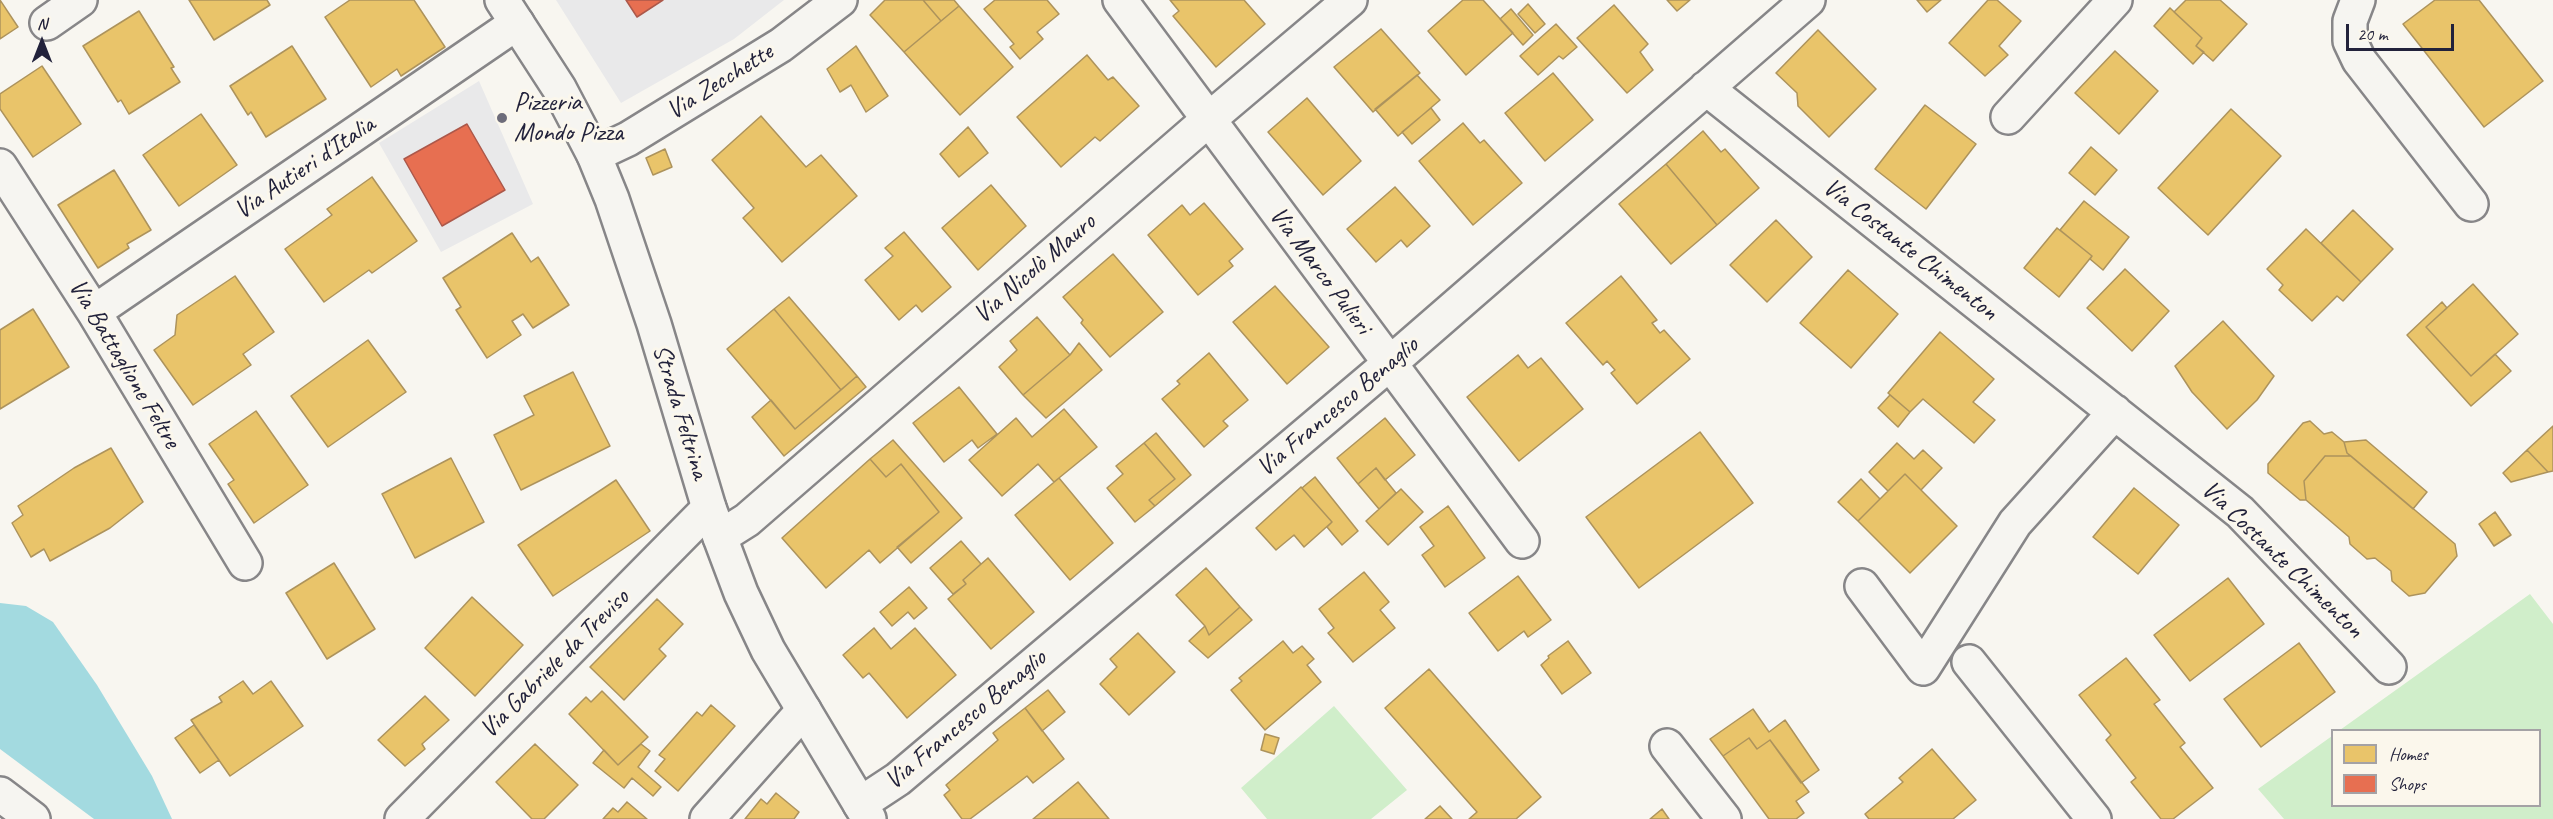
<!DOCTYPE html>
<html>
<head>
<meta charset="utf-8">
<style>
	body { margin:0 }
	#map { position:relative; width:2553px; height:819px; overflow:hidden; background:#f8f6f0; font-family:Caveat,sans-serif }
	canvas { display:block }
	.legend { position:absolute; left:2331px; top:729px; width:210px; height:78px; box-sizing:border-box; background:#fbf7ec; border:2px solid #a4a2a5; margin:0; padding:8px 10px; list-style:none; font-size:18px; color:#22223b }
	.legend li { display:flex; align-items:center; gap:12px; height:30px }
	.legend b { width:30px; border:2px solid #a4a2a5 }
	.north { position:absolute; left:12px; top:12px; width:60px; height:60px; -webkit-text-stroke:4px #fbf7ec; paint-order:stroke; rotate:0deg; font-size:16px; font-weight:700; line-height:24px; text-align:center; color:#22223b }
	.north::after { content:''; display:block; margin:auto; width:21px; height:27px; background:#22223b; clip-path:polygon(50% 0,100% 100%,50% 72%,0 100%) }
	.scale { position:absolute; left:2346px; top:24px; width:108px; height:27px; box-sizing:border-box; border:3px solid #22223b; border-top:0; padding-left:8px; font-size:18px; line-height:21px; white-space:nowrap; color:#22223b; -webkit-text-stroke:4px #fbf7ec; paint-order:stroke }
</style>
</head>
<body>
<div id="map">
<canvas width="2553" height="819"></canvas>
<ul class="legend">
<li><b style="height:16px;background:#e9c46a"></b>Homes</li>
<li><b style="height:16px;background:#e76f51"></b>Shops</li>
</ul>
<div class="north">N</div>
<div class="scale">20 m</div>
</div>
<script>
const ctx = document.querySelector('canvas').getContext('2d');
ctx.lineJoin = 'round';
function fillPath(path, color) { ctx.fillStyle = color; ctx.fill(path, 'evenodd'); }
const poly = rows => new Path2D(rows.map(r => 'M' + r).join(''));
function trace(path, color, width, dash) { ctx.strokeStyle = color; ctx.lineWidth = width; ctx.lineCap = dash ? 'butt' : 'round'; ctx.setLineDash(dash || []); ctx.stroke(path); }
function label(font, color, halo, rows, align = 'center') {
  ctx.font = font + ' Caveat,sans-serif'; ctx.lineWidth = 6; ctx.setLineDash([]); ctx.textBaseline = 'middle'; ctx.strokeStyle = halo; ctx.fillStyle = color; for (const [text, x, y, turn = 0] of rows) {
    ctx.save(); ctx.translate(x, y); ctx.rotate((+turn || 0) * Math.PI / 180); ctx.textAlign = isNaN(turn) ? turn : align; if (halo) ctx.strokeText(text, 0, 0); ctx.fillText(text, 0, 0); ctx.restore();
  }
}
const built = poly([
	[556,0,784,0,734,39,621,103],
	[479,81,533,204,441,252,379,143]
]);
const green = poly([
	[2530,594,2553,624,2553,819,2284,819,2258,789,2332,736,2332,806,2540,806,2540,730,2340,730],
	[1334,706,1407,790,1371,819,1267,819,1241,788]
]);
const water = poly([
	[0,603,26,606,53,622,97,685,152,776,172,819,94,819,0,749]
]);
const homes = poly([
	[0,0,18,27,0,39,0,0],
	[189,0,267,0,270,5,214,40,189,0],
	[350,0,414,0,445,47,401,76,397,69,371,87,325,17,350,0],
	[885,0,923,0,941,21,904,52,870,15,885,0],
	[923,0,954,0,959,6,941,21,923,0],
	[995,0,1047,0,1059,14,1037,32,1043,39,1020,59,1010,47,1014,44,984,9,995,0],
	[1170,0,1244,0,1265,24,1216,67,1173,16,1179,11,1170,0],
	[1463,0,1483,0,1513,33,1466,75,1428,31,1463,0],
	[1667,0,1690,0,1677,11,1667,0],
	[1917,0,1941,0,1927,12,1917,0],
	[1988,0,1997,0,2021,21,1999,46,2008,55,1985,76,1949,43,1988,0],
	[2186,0,2220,0,2247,24,2213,61,2196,46,2202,38,2174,12,2186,0],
	[2435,0,2479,0,2543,81,2484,127,2403,24,2435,0],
	[1528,4,1545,24,1535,33,1518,14,1528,4],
	[1614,5,1648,44,1640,52,1653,70,1627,93,1577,38,1614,5],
	[959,6,1013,67,960,115,904,52,959,6],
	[2170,8,2202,38,2196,46,2204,52,2193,64,2154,26,2170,8],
	[1511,9,1533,35,1523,45,1500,19,1511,9],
	[139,11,174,67,171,68,180,82,129,114,121,100,118,102,83,46,139,11],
	[1556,24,1577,47,1563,59,1559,56,1538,75,1520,56,1556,24],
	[1381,29,1420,73,1373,112,1334,67,1381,29],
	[1818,30,1876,89,1829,137,1798,106,1797,93,1776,73,1818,30],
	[292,46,326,99,266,137,251,112,248,115,230,86,292,46],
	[856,46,888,96,866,112,851,85,840,92,827,69,856,46],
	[2115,51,2158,91,2119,134,2075,93,2115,51],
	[1087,55,1108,80,1113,77,1139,106,1100,141,1095,137,1061,167,1017,117,1087,55],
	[42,66,81,124,33,157,0,109,0,94,42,66],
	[1553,73,1593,120,1545,161,1505,113,1553,73],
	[1417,75,1440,100,1398,136,1375,109,1417,75],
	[1307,98,1361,161,1323,195,1268,132,1307,98],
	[1925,105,1976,144,1926,209,1875,169,1925,105],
	[1431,108,1440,120,1412,144,1402,132,1431,108],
	[2231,109,2281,156,2208,235,2158,188,2231,109],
	[201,114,237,165,179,206,143,155,201,114],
	[761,116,806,167,821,155,857,196,782,262,743,218,754,208,712,160,761,116],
	[1463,123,1480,143,1484,140,1522,183,1473,225,1419,161,1463,123],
	[968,127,988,153,959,177,940,154,968,127],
	[1703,131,1721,152,1725,149,1759,188,1717,225,1666,164,1703,131],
	[2091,147,2117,170,2095,195,2069,173,2091,147],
	[665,149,672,167,653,175,646,158,665,149],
	[1666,164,1717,225,1671,264,1619,204,1666,164],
	[114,170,151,230,127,244,129,248,98,268,58,205,114,170],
	[372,177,417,241,372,273,369,270,324,302,285,249,332,215,327,209,372,177],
	[991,185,1026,226,978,270,942,228,991,185],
	[1395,187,1430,226,1407,247,1401,240,1376,262,1347,229,1395,187],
	[2084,201,2129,237,2103,270,2090,259,2092,256,2060,230,2084,201],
	[1204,203,1243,249,1229,261,1233,266,1198,295,1148,235,1182,205,1190,215,1204,203],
	[2353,210,2393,249,2361,282,2321,243,2353,210],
	[1776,220,1812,257,1767,302,1730,265,1776,220],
	[2057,228,2092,256,2059,297,2024,268,2057,228],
	[2306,229,2361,282,2343,301,2337,296,2312,321,2279,290,2283,285,2267,269,2306,229],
	[904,232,951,287,922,312,916,305,899,320,865,280,893,256,885,248,904,232],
	[512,233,531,262,538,257,569,305,533,328,523,314,512,321,521,335,487,358,456,310,461,307,443,278,512,233],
	[1113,254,1163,312,1110,357,1081,323,1083,320,1063,297,1113,254],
	[2125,269,2169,311,2132,351,2087,308,2125,269],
	[1848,270,1898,314,1851,368,1800,323,1848,270],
	[235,276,274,332,243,354,251,365,193,405,154,350,175,335,177,315,235,276],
	[1621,276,1657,320,1652,323,1660,333,1664,330,1690,359,1637,404,1611,373,1615,370,1607,361,1603,365,1566,323,1621,276],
	[2473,284,2518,334,2471,376,2426,327,2473,284],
	[1275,286,1329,347,1287,384,1233,322,1275,286],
	[789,297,857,376,841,390,774,309,789,297],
	[2442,302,2447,308,2426,327,2471,376,2495,354,2511,371,2471,406,2407,335,2442,302],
	[33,309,69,367,0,409,0,330,33,309],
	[774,309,841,390,795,429,727,349,774,309],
	[1037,317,1070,355,1023,395,999,367,1017,350,1010,341,1037,317],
	[2223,321,2274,376,2257,400,2227,429,2192,392,2175,366,2223,321],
	[1940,332,1994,379,1973,402,1995,420,1974,443,1923,399,1910,412,1888,393,1940,332],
	[368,340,406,392,328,447,291,396,368,340],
	[1079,343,1102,370,1046,418,1023,395,1070,355,1079,343],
	[1209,353,1248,400,1223,421,1228,426,1204,447,1162,399,1180,384,1177,381,1209,353],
	[1518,355,1528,368,1541,358,1583,409,1519,461,1467,397,1518,355],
	[573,372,610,446,521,490,494,435,534,415,524,396,573,372],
	[857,376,866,387,784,456,752,417,771,400,795,429,857,376],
	[959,387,997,434,978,448,972,440,944,462,913,423,959,387],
	[1890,395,1910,412,1898,427,1878,408,1890,395],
	[1064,409,1097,447,1054,482,1038,464,1002,496,969,460,1016,418,1032,437,1064,409],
	[256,411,308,485,254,523,228,484,234,480,209,444,256,411],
	[1385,418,1415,455,1385,480,1376,468,1358,484,1337,458,1385,418],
	[2310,421,2324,434,2332,432,2344,442,2347,453,2351,456,2325,456,2304,481,2306,500,2300,500,2268,473,2268,464,2303,423,2310,421],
	[2553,426,2553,471,2548,472,2527,450,2553,426],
	[1700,432,1753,503,1639,588,1586,517,1700,432],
	[1156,433,1191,475,1155,506,1149,500,1175,479,1144,443,1156,433],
	[893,440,962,518,911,563,897,547,939,512,901,464,886,477,870,459,893,440],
	[2366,440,2427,492,2413,509,2347,453,2344,442,2366,440],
	[1144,443,1175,479,1149,500,1155,506,1135,522,1107,488,1123,474,1116,466,1144,443],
	[1897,443,1914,459,1923,450,1942,468,1921,490,1905,474,1888,491,1869,472,1897,443],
	[111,448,143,502,110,528,50,561,44,549,31,557,12,523,23,515,18,506,74,468,111,448],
	[2527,450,2548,472,2511,482,2503,473,2527,450],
	[2325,456,2351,456,2455,544,2457,556,2425,593,2409,596,2392,581,2391,571,2375,558,2367,559,2350,544,2349,537,2306,500,2304,481,2325,456],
	[451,458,484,522,415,558,382,494,451,458],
	[870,459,886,477,901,464,939,512,880,563,869,550,826,588,782,538,870,459],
	[1376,468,1396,493,1379,509,1358,484,1376,468],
	[1905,474,1957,526,1910,573,1858,521,1905,474],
	[1315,477,1358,531,1342,545,1327,527,1332,522,1302,488,1315,477],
	[1059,478,1113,543,1070,580,1015,515,1059,478],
	[1861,479,1880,499,1858,521,1838,502,1861,479],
	[616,480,650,531,553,596,518,545,616,480],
	[1301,487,1332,522,1304,547,1294,535,1276,550,1256,528,1301,487],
	[2134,488,2179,525,2138,574,2093,537,2134,488],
	[1401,489,1423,512,1388,545,1366,521,1401,489],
	[1448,506,1485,558,1445,587,1422,555,1434,546,1420,527,1448,506],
	[2495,512,2511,535,2494,546,2479,524,2495,512],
	[961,541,981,564,963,580,966,584,953,594,930,568,961,541],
	[988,558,1034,612,991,649,948,599,966,584,963,580,988,558],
	[334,563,375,629,327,659,286,593,334,563],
	[1206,568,1240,607,1209,635,1205,626,1176,595,1206,568],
	[1364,572,1389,602,1380,610,1395,628,1353,662,1328,633,1334,628,1319,609,1364,572],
	[1518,576,1551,620,1528,637,1524,631,1498,651,1469,613,1518,576],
	[2228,578,2264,624,2190,681,2154,635,2228,578],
	[909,587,927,608,914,619,908,612,892,626,880,612,909,587],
	[472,597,523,645,475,696,425,648,472,597],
	[657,599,683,624,659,649,666,656,624,700,590,667,657,599],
	[1240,607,1252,620,1208,658,1189,641,1205,626,1209,635,1240,607],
	[874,628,891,649,915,628,956,675,907,718,869,673,863,678,843,655,874,628],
	[1138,633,1175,672,1129,715,1100,684,1117,667,1110,659,1138,633],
	[1283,641,1293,653,1302,646,1314,659,1307,665,1321,682,1265,730,1231,690,1242,681,1239,678,1283,641],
	[1568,641,1591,673,1562,694,1541,665,1549,658,1548,656,1568,641],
	[2299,643,2335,692,2261,747,2224,699,2299,643],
	[2126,658,2160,700,2154,704,2185,743,2180,747,2213,788,2173,819,2161,819,2131,782,2136,778,2106,740,2111,735,2079,695,2126,658],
	[1429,669,1541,797,1516,819,1469,819,1477,812,1385,708,1429,669],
	[243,681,253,694,271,681,303,726,230,776,191,720,222,702,219,697,243,681],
	[1048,690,1065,712,1042,731,1025,708,1048,690],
	[602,691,648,737,618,765,569,714,586,697,591,702,602,691],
	[425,696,449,720,422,744,425,749,405,766,378,740,425,696],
	[711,705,735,726,678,791,655,771,665,759,659,755,697,712,702,716,711,705],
	[1025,708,1064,759,1033,783,1027,776,970,819,962,819,944,795,950,790,946,785,998,740,993,733,1025,708],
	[1753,709,1769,732,1785,720,1819,770,1801,783,1770,740,1757,749,1749,738,1723,756,1710,739,1753,709],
	[194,725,219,760,200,773,175,738,194,725],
	[1265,734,1279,738,1274,754,1261,750,1265,734],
	[1749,738,1757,749,1770,740,1809,792,1796,801,1804,813,1796,819,1769,819,1723,756,1749,738],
	[535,744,578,785,544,819,532,819,496,782,535,744],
	[641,744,650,751,638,767,661,787,653,796,632,778,624,788,593,763,604,750,618,765,641,744],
	[1932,749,1976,800,1953,819,1869,819,1865,814,1903,782,1899,778,1932,749],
	[1078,782,1109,819,1033,819,1078,782],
	[776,793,799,812,794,819,745,819,761,799,767,804,776,793],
	[627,802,647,819,603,819,613,808,618,812,627,802],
	[1440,806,1452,819,1425,819,1440,806],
	[1662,809,1669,819,1650,819,1662,809]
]);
const shops = poly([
	[626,0,663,0,637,17,626,0],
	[467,124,505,190,442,226,404,159,467,124]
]);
const street = poly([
	[1120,0,1522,541],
	[2358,0,2350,21,2350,41,2359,60,2471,204],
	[47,23,80,0],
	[1706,88,2240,512,2389,667],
	[2008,117,2115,0],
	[594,155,628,139,781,45,840,0],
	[0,166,94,312,245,563],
	[94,312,517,23],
	[720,537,747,520,1208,120,1350,0],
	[1862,586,1923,668,2015,523,2115,412],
	[1969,662,2094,819],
	[1667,746,1724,819],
	[0,794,33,819],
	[860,804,898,779,1389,364,1808,0],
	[402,819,709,508],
	[707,819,804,710]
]);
const primary = poly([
	[502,0,559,88,594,155,612,199,654,324,709,508,741,593,768,650,869,819]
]);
const markers = [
	[502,118,6,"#6d6c7a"]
];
const streetNames = [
	["Via Zecchette",720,82,-32],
	["Via Autieri d'Italia",305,168,-34],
	["Via Costante Chimenton",1910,250,38],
	["Via Nicolò Mauro",1035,269,-41],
	["Via Marco Pulieri",1320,271,53],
	["Via Battaglione Feltre",124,364,59],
	["Via Francesco Benaglio",1338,407,-40],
	["Strada Feltrina",680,412,73],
	["Via Costante Chimenton",2282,560,44],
	["Via Gabriele da Treviso",555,664,-45],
	["Via Francesco Benaglio",966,720,-40]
];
const poiNames = [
	["Pizzeria",514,103],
	["Mondo Pizza",514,133]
];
fillPath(built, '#e9e9ea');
fillPath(green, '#d0eeca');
fillPath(water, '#a3dae0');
fillPath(homes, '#e9c46a');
trace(homes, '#ad935c', 1.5);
fillPath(shops, '#e76f51');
trace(shops, '#ac584a', 1.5);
trace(street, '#878688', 38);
trace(primary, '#878688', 38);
trace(street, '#f6f5f1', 33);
trace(primary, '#f6f5f1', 33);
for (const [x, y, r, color] of markers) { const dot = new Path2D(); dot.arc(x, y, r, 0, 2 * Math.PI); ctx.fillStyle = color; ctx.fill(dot); trace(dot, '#fbf7ec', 2); }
label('26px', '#22223b', '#fbf7ec', streetNames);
label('26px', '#22223b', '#fbf7ec', poiNames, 'left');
</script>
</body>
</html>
